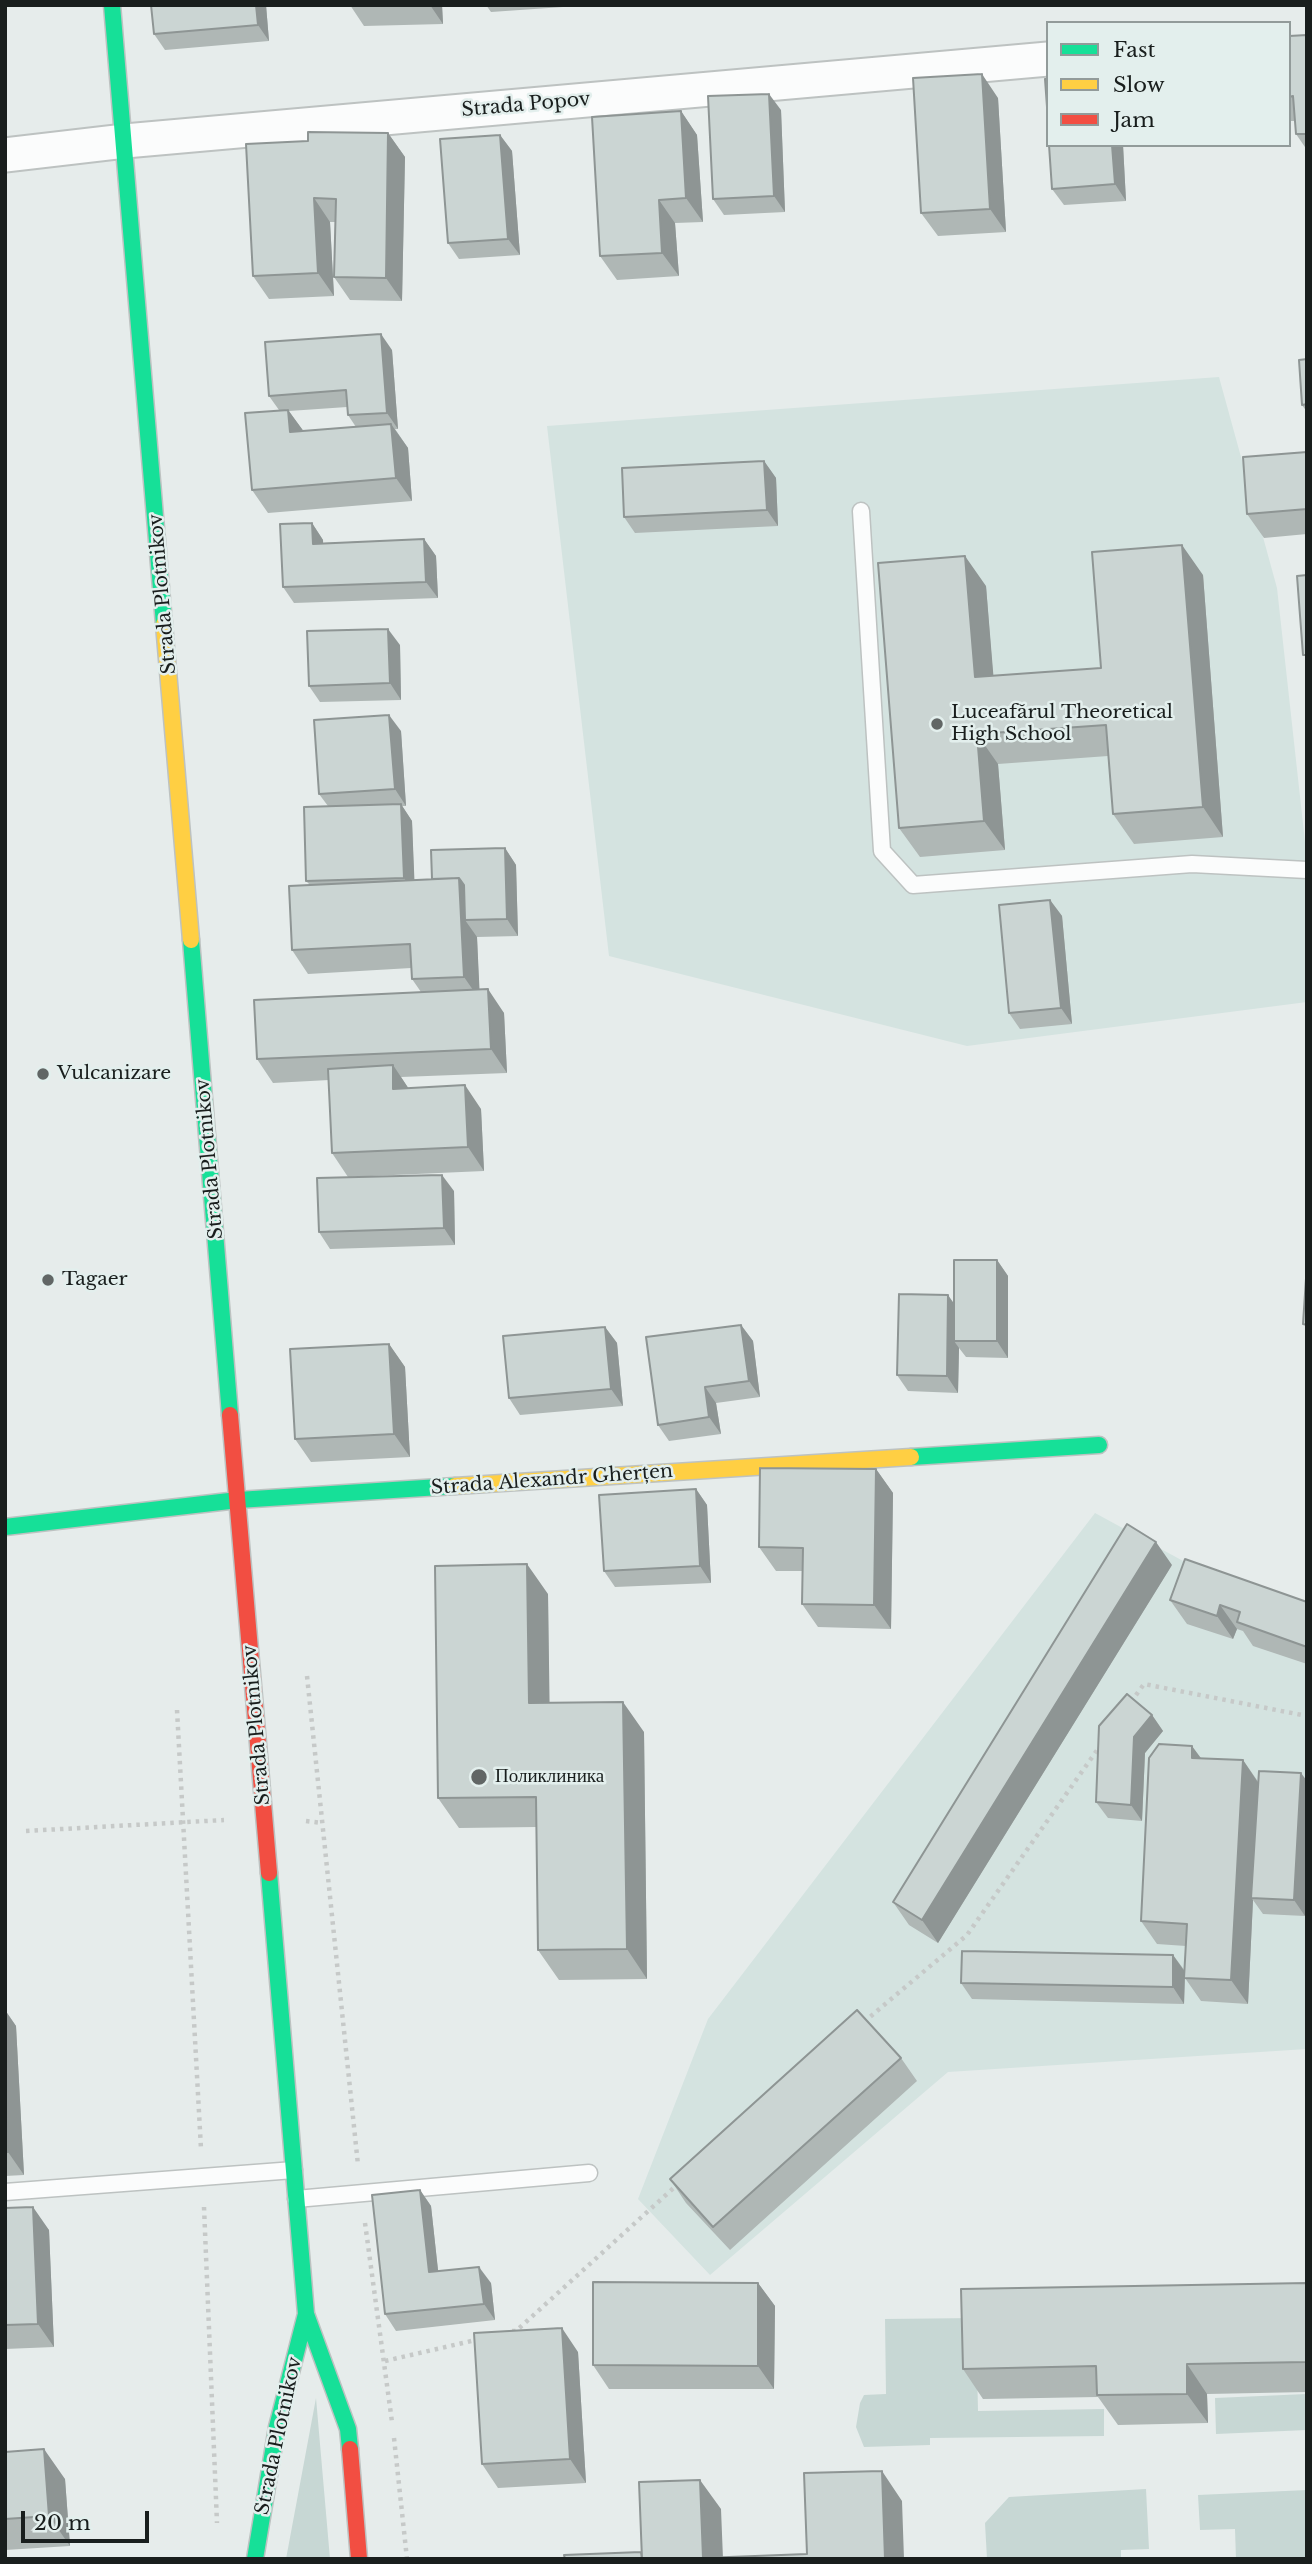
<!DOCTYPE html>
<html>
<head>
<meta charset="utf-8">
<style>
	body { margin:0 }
	#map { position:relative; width:1312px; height:2564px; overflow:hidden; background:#e6eceb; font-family:"Libre Baskerville",serif }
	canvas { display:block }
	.frame { position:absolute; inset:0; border:7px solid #191e1d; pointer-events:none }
	.legend { position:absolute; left:1046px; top:21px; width:245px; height:126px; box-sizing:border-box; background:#e3efed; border:2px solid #929b9a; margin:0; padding:9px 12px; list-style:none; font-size:21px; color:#191e1d }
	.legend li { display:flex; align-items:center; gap:14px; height:35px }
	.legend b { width:35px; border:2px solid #929b9a }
	.scale { position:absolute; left:21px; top:2511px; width:128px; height:32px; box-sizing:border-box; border:4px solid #191e1d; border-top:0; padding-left:9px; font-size:21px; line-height:24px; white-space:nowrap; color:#191e1d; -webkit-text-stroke:5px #e3efed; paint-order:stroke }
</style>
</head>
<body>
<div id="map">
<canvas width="1312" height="2564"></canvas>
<div class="frame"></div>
<ul class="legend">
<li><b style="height:9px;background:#16e098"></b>Fast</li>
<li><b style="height:9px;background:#ffcf43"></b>Slow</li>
<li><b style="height:9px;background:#f24e42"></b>Jam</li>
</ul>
<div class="scale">20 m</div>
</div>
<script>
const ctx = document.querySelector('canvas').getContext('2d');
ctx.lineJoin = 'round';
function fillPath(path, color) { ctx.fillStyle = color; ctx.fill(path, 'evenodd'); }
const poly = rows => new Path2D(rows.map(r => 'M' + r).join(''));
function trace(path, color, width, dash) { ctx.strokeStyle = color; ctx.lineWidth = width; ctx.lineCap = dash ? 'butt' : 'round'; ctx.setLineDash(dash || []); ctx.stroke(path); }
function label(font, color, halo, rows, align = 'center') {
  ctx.font = font + ' "Libre Baskerville",serif'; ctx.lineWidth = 5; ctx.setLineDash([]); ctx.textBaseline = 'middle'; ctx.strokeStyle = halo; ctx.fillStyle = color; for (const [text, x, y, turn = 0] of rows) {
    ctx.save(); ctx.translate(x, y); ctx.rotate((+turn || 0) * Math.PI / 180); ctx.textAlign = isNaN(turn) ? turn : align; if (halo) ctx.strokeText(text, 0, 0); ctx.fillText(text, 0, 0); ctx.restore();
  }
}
const built = poly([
	[1219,377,1277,588,1307,860,1307,1002,967,1046,609,956,547,426],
	[1095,1513,1218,1580,1307,1610,1307,2049,948,2072,710,2275,638,2199,708,2019]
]);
const green = poly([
	[976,2318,978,2411,1104,2409,1104,2436,930,2438,930,2445,864,2447,856,2427,860,2403,864,2395,886,2394,885,2319],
	[1307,2394,1307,2430,1216,2434,1215,2398],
	[316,2398,330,2559,286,2559],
	[1146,2489,1149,2549,1121,2550,1121,2559,987,2559,985,2523,1009,2497],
	[1307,2490,1307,2559,1236,2559,1235,2529,1200,2530,1198,2495]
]);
const path = poly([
	[307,1676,358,2165],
	[1131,1702,1144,1684,1307,1716],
	[177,1710,201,2149],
	[306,1821,322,1823],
	[26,1831,224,1820],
	[864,2022,967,1935,1100,1746],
	[204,2207,217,2523],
	[365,2223,392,2422],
	[512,2331,516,2331,678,2184],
	[385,2361,480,2339],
	[394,2438,407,2559]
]);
const lane = poly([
	[861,511,882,851,913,885,1192,864,1307,870],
	[5,2192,294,2170],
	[296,2199,589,2173]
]);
const street = poly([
	[5,155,125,141,1048,59]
]);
const fast = poly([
	[112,5,164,624],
	[191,940,230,1415],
	[911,1457,1099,1445],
	[5,1527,238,1500,455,1486],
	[269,1873,306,2314,348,2429,350,2449],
	[255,2559,277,2427,306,2314]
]);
const slow = poly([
	[164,624,191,940],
	[455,1486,911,1457]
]);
const jam = poly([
	[230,1415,269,1873],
	[350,2449,359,2559]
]);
const wall = poly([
	[266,5,269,41,165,50,154,34],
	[350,5,442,5,443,24,364,26],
	[486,5,562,5,563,7,491,12],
	[1307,35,1307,150,1296,134,1295,121,1289,121,1289,36],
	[998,98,1006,232,938,236,921,213],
	[781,110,785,212,724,215,713,199],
	[681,111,697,135,703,222,675,223,679,276,617,280,600,256],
	[388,133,405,157,402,301,350,300,334,277,335,222,330,222,334,296,269,299,253,276,308,141],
	[500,135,512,151,520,255,459,259,448,243],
	[1049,145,1123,145,1126,201,1064,205,1052,189],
	[392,350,398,429,395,429,408,448,412,501,268,513,252,490,279,410,269,396],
	[347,407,348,415,356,427,303,431,289,411],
	[1307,359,1307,412,1302,405],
	[1307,452,1307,534,1264,538,1247,514],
	[764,461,776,478,778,526,635,533,624,517],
	[312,523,323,540,323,543,424,539,436,556,438,598,294,603,283,587],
	[1203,575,1223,837,1134,844,1113,814,1108,756,998,764,1005,850,920,857,899,828,986,586,993,676,1101,668],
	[400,645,401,700,320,702,309,686],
	[401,731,406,806,402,806,412,821,414,880,432,879,505,848,516,865,518,936,477,937,479,990,504,1013,507,1073,401,1077,408,1088,481,1109,484,1171,348,1177,332,1153,329,1080,273,1083,257,1059,421,992,412,979,411,968,308,974,292,950,310,885,306,881,328,806,319,794],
	[1050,900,1062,916,1072,1024,1020,1029,1009,1013],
	[454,1191,455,1245,330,1249,319,1232],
	[997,1260,1008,1276,1008,1358,966,1357,959,1348,958,1393,908,1391,897,1375,954,1304],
	[741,1325,753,1341,760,1397,716,1403,721,1434,669,1441,658,1425],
	[605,1327,617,1343,623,1406,520,1415,509,1398],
	[389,1344,405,1367,410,1457,311,1462,295,1439],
	[876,1469,893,1493,891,1629,818,1627,802,1604,802,1571,776,1571,759,1547],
	[696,1489,707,1505,711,1583,615,1587,604,1571],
	[1172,1565,938,1943,909,1925,893,1902],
	[548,1594,549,1703,644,1732,647,1979,559,1980,538,1950,536,1827,459,1828,438,1798],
	[1170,1600,1307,1602,1307,1664,1253,1646,1243,1631,1237,1629,1233,1639,1187,1624],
	[1152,1715,1163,1731,1145,1753,1142,1821,1108,1818,1096,1802],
	[1201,1758,1243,1760,1259,1783,1305,1916,1263,1914,1253,1900,1248,2004,1201,2001,1185,1978,1184,2004,972,1999,961,1983,1173,1955,1185,1971,1186,1946,1157,1944,1141,1921],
	[5,2010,16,2026,24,2175,5,2176],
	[901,2058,917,2081,730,2250,686,2203,670,2179],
	[420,2190,431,2206,438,2271,491,2283,495,2320,396,2331,385,2314],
	[5,2208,49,2230,54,2347,5,2349],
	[758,2283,775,2306,774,2389,609,2389,593,2365],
	[1307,2283,1307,2392,1207,2394,1208,2423,1118,2425,1098,2397,983,2399,963,2369],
	[578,2352,586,2483,498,2488,482,2464],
	[5,2452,65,2479,70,2546,5,2550]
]);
const shadedWall = poly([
	[256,5,266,5,269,41,258,25],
	[430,5,442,5,443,24],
	[982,74,998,98,1006,232,990,209],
	[769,94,781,110,785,212,774,196],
	[681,111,697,135,703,222,686,198],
	[388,133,405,157,402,301,386,278],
	[500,135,512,151,520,255,508,239],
	[1112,145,1123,145,1126,201,1115,184],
	[314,198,330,222,334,296,318,273],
	[659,200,675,223,679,276,662,253],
	[381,334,392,350,398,429,387,413],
	[288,410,305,433,290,432],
	[391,424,408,448,412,501,396,478],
	[764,461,776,478,778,526,767,510],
	[312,523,323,540,324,560,313,544],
	[424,539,436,556,438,598,426,582],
	[1182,545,1203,575,1223,837,1203,807],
	[965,556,986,586,996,707,975,677],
	[388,629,400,645,401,700,390,683],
	[389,715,401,731,406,806,395,789],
	[977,734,998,764,1005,850,984,821],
	[401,804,412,821,415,894,404,878],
	[505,848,516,865,518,936,507,919],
	[459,878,475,901,465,920,477,937,480,1000,464,977],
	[1050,900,1062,916,1072,1024,1061,1008],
	[488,989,504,1013,507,1073,491,1049],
	[393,1065,409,1089,393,1089],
	[465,1085,481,1109,484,1171,468,1147],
	[442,1175,454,1191,455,1245,444,1228],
	[997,1260,1008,1276,1008,1358,997,1341],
	[948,1295,960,1312,954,1341,959,1348,958,1393,947,1376],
	[741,1325,753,1341,760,1397,749,1381],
	[605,1327,617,1343,623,1406,611,1389],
	[389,1344,405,1367,410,1457,394,1434],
	[705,1387,716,1403,721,1434,709,1417],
	[876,1469,893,1493,891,1629,874,1605],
	[696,1489,707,1505,711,1583,700,1566],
	[1156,1542,1172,1565,938,1943,922,1920],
	[527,1564,548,1594,550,1733,529,1703],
	[1220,1605,1237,1629,1233,1639,1217,1616],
	[623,1702,644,1732,647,1979,627,1949],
	[1152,1715,1163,1731,1145,1753,1142,1821,1131,1805,1134,1737],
	[1192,1746,1209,1769,1192,1758],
	[1243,1760,1259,1784,1251,1898,1253,1900,1248,2004,1231,1980],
	[1301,1773,1307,1781,1307,1887,1305,1916,1294,1900],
	[1173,1955,1185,1972,1184,2004,1173,1987],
	[5,2010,16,2026,24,2175,8,2152,5,2099],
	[420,2190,431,2206,440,2288,429,2272],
	[33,2207,49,2230,54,2347,38,2324],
	[479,2267,491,2283,495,2320,484,2304],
	[758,2283,775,2306,774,2389,758,2366],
	[562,2328,578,2352,586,2483,570,2459],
	[1187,2364,1207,2394,1208,2423,1187,2394],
	[44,2449,65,2479,70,2546,49,2516],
	[882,2471,902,2501,904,2559,885,2559],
	[700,2480,721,2509,723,2559,703,2558]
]);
const building = poly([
	[151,5,256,5,258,25,154,34,151,5],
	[1307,35,1307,134,1296,134,1293,96,1289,97,1289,36,1307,35],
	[982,74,990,209,921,213,913,78,982,74],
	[1045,79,1048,79,1048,121,1045,79],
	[769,94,774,196,713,199,708,96,769,94],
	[681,111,686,198,659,200,662,253,600,256,592,117,681,111],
	[308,132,388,133,386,278,334,277,336,199,314,198,318,273,253,276,246,144,308,141,308,132],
	[500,135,508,239,448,243,440,139,500,135],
	[1049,145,1112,145,1115,184,1052,189,1049,145],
	[381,334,387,413,348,415,346,390,269,396,265,342,381,334],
	[1307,359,1307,404,1302,405,1299,360,1307,359],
	[288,410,290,432,391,424,396,478,252,490,245,413,288,410],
	[1307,452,1307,509,1247,514,1243,457,1307,452],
	[764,461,767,510,624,517,622,468,764,461],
	[312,523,313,544,424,539,426,582,283,587,280,524,312,523],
	[1182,545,1203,807,1113,814,1106,725,977,734,984,821,899,828,878,563,965,556,975,677,1101,668,1092,552,1182,545],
	[1307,575,1307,655,1303,655,1297,576,1307,575],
	[388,629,390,683,309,686,307,631,388,629],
	[389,715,395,789,319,794,314,720,389,715],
	[401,804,404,878,306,881,304,807,401,804],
	[505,848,507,919,465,920,464,885,459,878,432,879,431,850,505,848],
	[459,878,464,977,412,979,410,944,292,950,289,886,459,878],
	[1050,900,1061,1008,1009,1013,999,905,1050,900],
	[488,989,491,1049,257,1059,254,1000,488,989],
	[393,1065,393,1089,465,1085,468,1147,332,1153,328,1069,393,1065],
	[442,1175,444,1228,319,1232,317,1178,442,1175],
	[954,1260,997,1260,997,1341,954,1341,954,1260],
	[1307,1263,1307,1325,1303,1324,1307,1263],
	[899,1294,948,1295,947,1376,897,1375,899,1294],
	[741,1325,749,1381,705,1387,709,1417,658,1425,646,1337,741,1325],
	[605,1327,611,1389,509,1398,503,1336,605,1327],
	[389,1344,394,1434,295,1439,290,1349,389,1344],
	[760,1468,876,1469,874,1605,802,1604,803,1548,759,1547,760,1468],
	[696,1489,700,1566,604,1571,599,1495,696,1489],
	[1127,1524,1156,1542,922,1920,893,1902,1127,1524],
	[1185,1559,1307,1602,1307,1647,1237,1622,1240,1612,1220,1605,1217,1616,1170,1600,1185,1559],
	[527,1564,529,1703,623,1702,627,1949,538,1950,536,1797,438,1798,435,1566,527,1564],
	[1127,1694,1152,1715,1134,1737,1131,1805,1096,1802,1099,1726,1127,1694],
	[1159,1744,1192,1746,1192,1758,1243,1760,1231,1980,1184,1978,1187,1924,1141,1921,1149,1758,1159,1744],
	[1259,1771,1301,1773,1294,1900,1251,1898,1259,1771],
	[962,1951,1173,1955,1173,1987,961,1983,962,1951],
	[857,2010,901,2058,713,2227,670,2179,857,2010],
	[5,2099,8,2152,5,2152,5,2099],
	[420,2190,429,2272,479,2267,484,2304,385,2314,372,2195,420,2190],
	[33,2207,38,2324,5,2325,5,2208,33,2207],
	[593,2282,758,2283,758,2366,593,2365,593,2282],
	[1307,2283,1307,2362,1187,2364,1187,2394,1097,2395,1096,2366,963,2369,961,2289,1307,2283],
	[562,2328,570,2459,482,2464,474,2333,562,2328],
	[44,2449,49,2516,5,2519,5,2452,44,2449],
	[882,2471,885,2559,642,2559,639,2482,700,2480,703,2558,807,2554,804,2473,882,2471],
	[641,2552,642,2559,565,2559,564,2555,641,2552]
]);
const markers = [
	[937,724,7,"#616665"],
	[43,1074,7,"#616665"],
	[48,1280,7,"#616665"],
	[479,1777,9,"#616665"]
];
const streetNames = [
	["Strada Popov",526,105,-5],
	["Strada Plotnikov",163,594,-95],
	["Strada Plotnikov",210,1159,-95],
	["Strada Alexandr Gherțen",552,1480,-4],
	["Strada Plotnikov",257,1725,-95],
	["Strada Plotnikov",279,2436,-78]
];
const poiNames = [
	["Luceafărul Theoretical",951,713],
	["High School",951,735],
	["Vulcanizare",57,1074],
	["Tagaer",62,1280],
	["Поликлиника",495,1777]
];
fillPath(built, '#d4e3e0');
fillPath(green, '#c7d7d4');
trace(lane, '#bdc2c1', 19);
trace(street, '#bdc2c1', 37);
trace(fast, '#bdc2c1', 19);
trace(slow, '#bdc2c1', 19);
trace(jam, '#bdc2c1', 19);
trace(path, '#c6c9c8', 4.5, [3.5, 5]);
trace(lane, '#fbfcfc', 16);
trace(street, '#fbfcfc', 33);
trace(fast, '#16e098', 16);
trace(slow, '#ffcf43', 16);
trace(jam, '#f24e42', 16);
fillPath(wall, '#afb7b5');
fillPath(shadedWall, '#8e9594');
fillPath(building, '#cbd5d3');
trace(building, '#8e9594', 2);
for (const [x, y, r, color] of markers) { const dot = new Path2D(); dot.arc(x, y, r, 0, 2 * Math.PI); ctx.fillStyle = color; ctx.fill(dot); trace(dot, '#e3efed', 2.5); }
label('19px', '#191e1d', '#e3efed', streetNames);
label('19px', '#191e1d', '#e3efed', poiNames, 'left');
</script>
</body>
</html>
